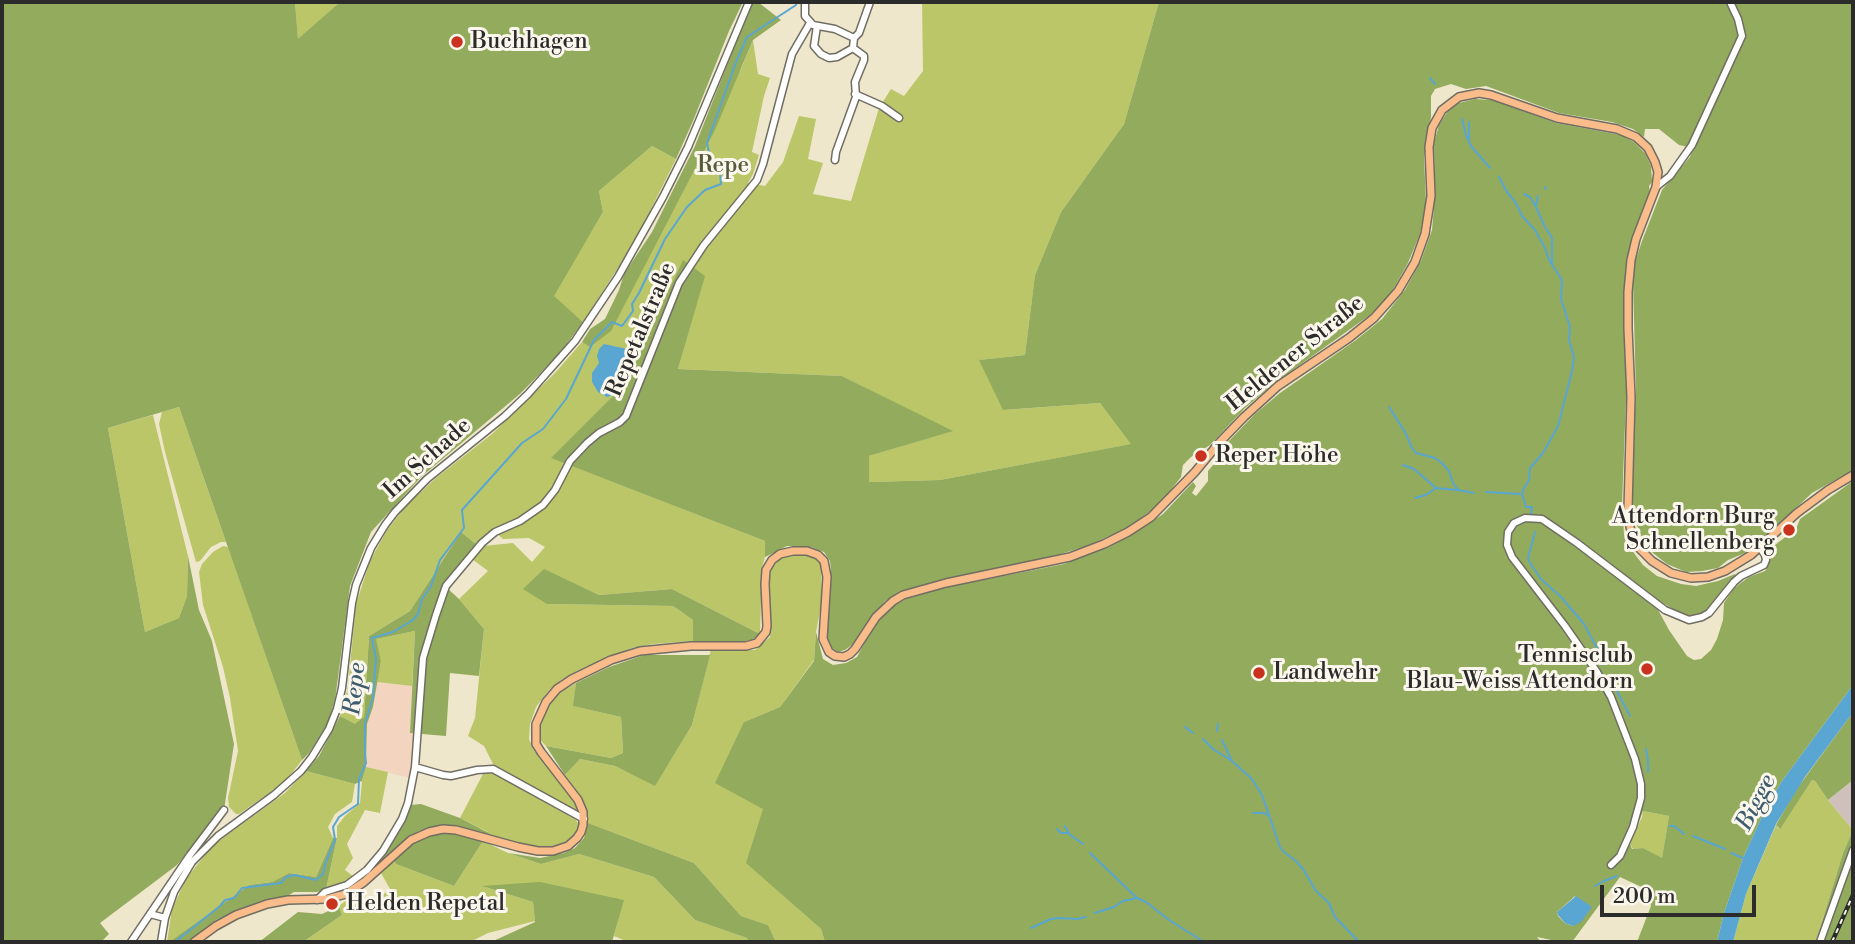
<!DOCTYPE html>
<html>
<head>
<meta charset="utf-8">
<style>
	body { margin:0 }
	#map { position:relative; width:1855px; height:944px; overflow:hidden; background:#efe7cc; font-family:"Libre Bodoni",serif }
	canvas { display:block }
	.frame { position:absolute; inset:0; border:4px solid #2b2b2b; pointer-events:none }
	.scale { position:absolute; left:1600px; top:885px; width:156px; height:32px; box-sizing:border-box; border:4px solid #2b2b2b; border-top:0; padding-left:9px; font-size:21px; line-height:24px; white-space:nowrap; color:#2b2b2b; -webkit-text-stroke:5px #fbf7ec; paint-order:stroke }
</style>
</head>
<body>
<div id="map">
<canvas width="1855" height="944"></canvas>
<div class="frame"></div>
<div class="scale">200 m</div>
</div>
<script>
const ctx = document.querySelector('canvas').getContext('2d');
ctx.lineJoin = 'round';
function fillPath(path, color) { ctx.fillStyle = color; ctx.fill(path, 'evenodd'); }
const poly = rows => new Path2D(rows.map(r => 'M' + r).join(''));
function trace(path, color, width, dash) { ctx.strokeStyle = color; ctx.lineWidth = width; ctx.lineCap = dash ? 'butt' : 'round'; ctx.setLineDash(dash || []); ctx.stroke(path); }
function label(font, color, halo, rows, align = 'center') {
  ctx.font = font + ' "Libre Bodoni",serif'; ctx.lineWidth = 6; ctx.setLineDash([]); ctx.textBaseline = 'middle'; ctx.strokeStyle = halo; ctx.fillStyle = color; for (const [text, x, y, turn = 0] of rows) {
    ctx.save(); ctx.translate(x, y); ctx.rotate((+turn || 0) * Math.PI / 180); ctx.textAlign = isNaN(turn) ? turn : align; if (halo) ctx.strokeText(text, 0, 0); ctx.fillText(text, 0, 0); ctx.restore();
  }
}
const built = poly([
	[377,682,412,686,410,732,415,733,410,778,366,767,367,723,373,707]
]);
const industrial = poly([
	[1853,780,1853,830,1828,800]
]);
const green = poly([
	[295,2,340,2,298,40],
	[922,2,1159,2,1124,124,1061,212,1035,275,1025,355,980,360,1004,410,1100,403,1132,444,940,480,868,482,869,456,951,431,842,376,678,369,704,276,627,402,552,458,765,541,765,557,762,568,760,634,672,589,599,595,544,570,547,604,673,606,693,620,693,641,653,644,632,648,607,658,577,671,561,680,549,690,536,707,530,724,529,739,534,751,571,793,578,814,494,766,484,746,468,736,475,718,484,629,459,599,488,571,472,559,483,546,513,543,532,562,545,547,529,538,503,539,495,532,482,543,477,545,461,532,410,611,369,636,364,717,356,725,340,716,348,687,356,604,370,561,387,530,407,505,436,478,492,434,555,373,582,342,587,345,604,328,741,69,753,40,758,74,770,78,764,96,752,152,759,155,753,174,748,183,765,186,783,162,799,116,816,119,808,159,823,163,813,194,851,201,879,108,891,89,904,96,923,71],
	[652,146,676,159,634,243,583,322,553,296,603,212,599,191],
	[179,407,226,542,221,542,211,547,200,561,196,562,165,452,159,424,162,412],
	[153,415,188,556,187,596,179,618,145,632,108,428],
	[223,546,228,547,302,760,285,782,239,814,236,814,229,807,228,798,238,751,230,698,223,667,203,605,199,572,202,564,213,552],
	[789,555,803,555,816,558,821,565,822,601,816,632,814,660,780,707,744,722,764,809,747,863,821,929,825,942,776,942,768,925,741,916,694,863,588,823,588,812,582,798,565,775,580,759,615,766,655,785,692,725,711,649,755,650,770,637,771,627,768,579,772,568,779,560],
	[415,631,412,686,377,682,381,661,375,639],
	[576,683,574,706,621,717,623,753,611,758,546,746,541,741,541,725,548,706,556,695],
	[366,767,388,772,380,813,365,810,347,844,353,858,345,870,354,877,343,883,326,889,337,838,337,826,345,816,360,803,362,781],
	[306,771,355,784,352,802,335,814,328,827,333,838,316,877,289,873,272,882,249,885,169,942,167,942,172,909,186,879,212,846,285,793],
	[484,772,495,774,576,820,579,825,575,834,563,844,553,847,537,848,487,835,488,832,460,818],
	[1812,780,1815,781,1828,800,1853,830,1843,853,1816,942,1733,942,1746,894,1776,825,1779,829],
	[1643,811,1669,816,1662,859,1643,848,1633,849,1630,843,1642,817],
	[483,841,508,853,541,864,579,854,654,877,695,920,747,938,749,942,628,942,614,936,623,900,485,887,533,902,535,921,488,933,470,942,303,942,342,915,339,906,356,893,365,909,390,889,381,873,394,860,396,864,454,886]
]);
const forest = poly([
	[2,2,295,2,298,39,340,2,743,2,729,31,693,121,676,159,652,146,599,191,603,212,554,296,583,322,560,353,521,393,421,477,371,532,350,586,335,700,327,725,309,753,302,760,179,407,108,428,145,632,179,618,187,596,188,556,199,610,212,641,234,744,224,810,177,865,100,923,109,934,101,942,2,942],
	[752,2,758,2,781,20,753,40,715,130,611,331,590,347,582,342,590,329,605,319,619,290,624,274,652,232,695,146],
	[1159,2,1853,2,1853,470,1812,493,1767,535,1745,553,1728,560,1718,568,1702,571,1686,572,1667,564,1653,553,1643,541,1635,520,1631,485,1636,392,1633,282,1635,262,1642,241,1662,190,1690,157,1693,148,1679,145,1659,129,1645,129,1644,137,1633,129,1612,122,1559,113,1486,86,1466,89,1451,84,1435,89,1431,96,1431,117,1424,157,1426,203,1420,234,1408,263,1390,295,1370,315,1273,384,1245,408,1210,445,1191,457,1183,465,1181,477,1159,505,1127,528,1087,546,1041,560,969,574,900,591,885,601,853,644,845,650,838,652,831,647,826,638,831,570,830,561,824,552,811,547,787,546,765,557,765,541,551,458,625,384,683,260,705,276,678,369,842,376,953,431,869,456,869,482,940,480,1131,444,1100,403,1003,410,979,360,1025,355,1035,275,1061,212,1124,124],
	[1475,99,1492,100,1556,123,1621,135,1634,142,1645,153,1651,166,1652,182,1649,186,1650,192,1648,198,1633,234,1625,278,1627,372,1622,504,1624,534,1631,549,1643,565,1657,576,1681,584,1696,586,1718,581,1735,574,1736,576,1719,594,1705,612,1697,616,1684,615,1661,602,1656,606,1669,630,1687,656,1694,660,1701,659,1711,650,1717,639,1723,620,1724,603,1734,588,1749,577,1765,571,1769,564,1770,552,1775,545,1796,529,1800,519,1853,481,1853,685,1782,781,1765,810,1743,858,1724,913,1717,942,1637,942,1651,906,1648,890,1620,877,1572,942,1555,942,1556,941,1537,937,1541,942,825,942,821,929,746,863,763,809,715,783,744,722,780,707,814,661,816,632,823,659,833,665,846,663,857,657,875,623,891,607,906,599,943,588,1064,564,1109,547,1141,529,1163,514,1193,482,1196,486,1192,493,1196,496,1208,481,1208,471,1219,458,1226,444,1255,414,1280,393,1356,340,1382,319,1405,290,1421,261,1432,230,1435,195,1434,143,1439,125,1448,111,1459,103],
	[1643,811,1669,816,1662,858,1643,848,1632,849,1630,843],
	[1575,896,1573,926,1565,923,1558,916,1557,912],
	[461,532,477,545,444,585,459,599,484,629,479,676,450,673,446,736,410,733,415,631,376,639,381,661,373,707,367,724,366,767,362,781,355,784,306,771,319,756,340,716,355,724,364,717,369,636,410,611],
	[544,569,599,595,672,589,760,634,752,640,732,643,693,641,693,620,673,606,547,604,523,589],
	[644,655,710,655,692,725,655,786,615,766,580,759,565,775,546,746,611,758,623,753,621,717,573,706,576,683,609,667],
	[1853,713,1853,780,1828,800,1815,781,1812,780,1780,829,1776,825,1796,790,1845,723],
	[421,804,460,818,489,833,487,835,455,826,435,826,419,831,398,846,379,864,378,863,393,841,410,805],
	[588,823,694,863,741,916,768,925,776,942,749,942,747,938,695,920,654,877,579,854,541,864,508,853,540,858,564,853,575,848,584,838],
	[1853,830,1853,942,1816,942,1843,853],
	[434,833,448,833,467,836,483,841,454,886,396,864,394,860,406,847,420,838],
	[333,838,337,838,326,889,317,892,294,892,286,897,261,901,237,910,216,920,189,942,169,942,249,885,272,882,289,873,316,877],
	[540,882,624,900,612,942,491,942,535,922,533,902,482,886],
	[339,906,342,915,303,942,259,942,298,912,322,914]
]);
const water = poly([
	[604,344,627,349,628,360,627,374,623,384,610,396,607,397,598,392,592,382,592,373,599,363,597,356,599,349],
	[1853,685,1853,713,1845,723,1805,777,1776,824,1746,894,1733,942,1717,942,1724,913,1743,858,1765,810,1782,781],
	[1576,896,1592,907,1581,922,1573,926,1565,923,1558,915,1557,912]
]);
const stream = poly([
	[1430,78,1435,84],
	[1462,119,1466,135,1471,146,1490,168],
	[1469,139,1469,122],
	[1499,177,1507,192,1516,203,1522,216,1535,230,1545,248,1549,260,1562,280,1561,299,1570,327,1569,340,1574,357,1572,371,1558,426,1543,453,1530,468,1529,480,1523,490,1522,494,1526,507,1532,507,1531,514],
	[1545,189,1546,187],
	[1524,194,1530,197,1536,207,1544,225,1552,238,1552,264],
	[1536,205,1538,196],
	[1389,407,1405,432,1412,448,1416,453,1435,458,1442,463,1449,471,1453,483,1458,490,1474,493],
	[1403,465,1414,469,1436,488,1457,490],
	[1486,492,1520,494],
	[1415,498,1426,495,1436,488],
	[1535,532,1528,558,1530,563,1541,579,1561,597,1584,624,1598,650,1603,665],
	[1609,676,1630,716],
	[1185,727,1193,733],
	[1217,731,1218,724],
	[1203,739,1213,749,1232,761,1252,779,1262,795,1280,847,1284,852,1296,861,1303,869,1316,891,1329,903,1335,917,1359,942],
	[1222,740,1232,761],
	[1646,749,1648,760,1648,772],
	[1253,813,1264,813,1269,816],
	[1065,826,1069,834,1083,844],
	[1670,826,1674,826,1684,834],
	[1057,829,1061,833,1068,833],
	[1693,836,1725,849],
	[1090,853,1137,898],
	[1731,853,1743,858],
	[1595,886,1604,881,1617,876],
	[1095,913,1114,907,1123,901,1137,898,1146,902,1169,920,1204,942],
	[1031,928,1051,919,1059,918,1077,919,1086,917],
	[175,942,220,906,225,900,234,898,242,888,281,883,286,877,294,875,316,880,323,874,326,862,335,840,333,827,339,817,358,804,359,779,366,763,365,754,365,724,373,697,376,658,372,638,393,632,413,620,418,614,422,599,431,586,440,560,464,528,462,510,522,443,543,429,566,399,594,340,612,322,622,326,633,311,632,304,639,293,665,239,687,207,705,190,721,184,720,172,711,162,707,143,736,62,747,37,796,5,797,2]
]);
const minor = poly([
	[805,2,805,16,813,25,835,29,854,38,859,33,870,2],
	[817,26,814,46,821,54,829,58,837,57,853,48,854,38],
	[855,94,882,106,899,118],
	[835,160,836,152,856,97,855,82,864,60,864,56,853,48],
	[1656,187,1670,176,1692,145,1742,36,1738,19,1730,2],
	[415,767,443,775,451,776,477,770,493,769,584,819],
	[1611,865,1620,856,1633,827,1641,798,1641,784,1635,759,1611,697,1597,672,1565,626,1512,557,1507,545,1508,532,1514,523,1525,518,1542,519,1577,543,1665,610,1689,620,1702,617,1709,613,1734,582,1741,576,1764,565,1766,560,1765,555,1760,548],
	[317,900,325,892,347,885,367,870,383,851,402,819,408,803,415,767,423,658,436,615,446,586,482,543,495,532,520,521,543,505,555,490,570,461,587,443,599,433,620,422,626,416,679,283,704,245,757,180,763,164,792,54,810,23],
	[150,914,190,855,224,810],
	[131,942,150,914,165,918],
	[161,942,165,918,174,892,192,862,218,836,274,795,301,771,312,757,329,729,337,709,342,688,352,603,356,585,371,548,385,525,395,512,427,479,505,416,528,394,575,341,618,277,663,197,688,147,749,2],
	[1820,942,1853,850]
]);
const major = poly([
	[194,942,216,926,236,915,267,904,288,900,327,899,346,894,364,882,411,840,429,832,443,829,456,830,518,847,538,851,553,851,568,846,577,838,581,832,583,825,583,812,578,800,541,752,536,744,536,724,546,702,557,689,572,679,611,660,640,651,691,646,746,646,757,643,766,632,767,626,765,584,766,570,772,560,780,554,793,551,807,551,818,555,824,561,827,577,823,639,829,652,835,656,844,657,850,654,855,649,876,617,893,601,903,595,946,583,1070,557,1104,544,1128,532,1151,517,1195,472,1219,443,1244,417,1278,386,1349,338,1374,318,1398,291,1415,262,1425,234,1431,196,1429,147,1432,128,1442,110,1459,97,1479,93,1491,95,1557,118,1617,129,1636,137,1648,148,1655,162,1658,172,1656,187,1636,239,1631,260,1628,292,1628,328,1631,397,1628,509,1630,527,1633,537,1638,547,1652,561,1671,573,1691,578,1708,577,1725,571,1751,555,1797,513,1828,490,1853,475]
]);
const rail = poly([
	[1832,942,1853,895]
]);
const markers = [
	[457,42,7,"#c8321e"],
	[1201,456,7,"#c8321e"],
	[1789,530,7,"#c8321e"],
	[1647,669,7,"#c8321e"],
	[1259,673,7,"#c8321e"],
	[332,904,7,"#c8321e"]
];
const poiNames = [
	["Buchhagen",471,42],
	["Reper Höhe",1215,456],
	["Attendorn Burg",1775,517,"right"],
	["Schnellenberg",1775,543,"right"],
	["Tennisclub",1633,656,"right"],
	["Blau-Weiss Attendorn",1633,682,"right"],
	["Landwehr",1273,673],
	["Helden Repetal",346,904]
];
const parkNames = [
	["Repe",723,166]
];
const streetNames = [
	["Repetalstraße",642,330,-67],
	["Heldener Straße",1296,354,-39],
	["Im Schade",428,459,-42]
];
const waterNames = [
	["Repe",356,689,-84],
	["Bigge",1757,803,-63]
];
fillPath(built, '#f3d4bf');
fillPath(industrial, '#cfc0bb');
fillPath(green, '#bac668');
fillPath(forest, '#93ab5c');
fillPath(water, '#5aa6d2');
trace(stream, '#5aa6d2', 2);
trace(minor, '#706d63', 9);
trace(major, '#706d63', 10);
trace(minor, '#fff', 6);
trace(major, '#f9bc8a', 7);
trace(rail, '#2b2b2b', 4.5);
trace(rail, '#fbf7ec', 2, [5]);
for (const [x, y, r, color] of markers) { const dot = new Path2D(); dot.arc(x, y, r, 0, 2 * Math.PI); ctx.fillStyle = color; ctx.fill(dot); trace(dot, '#fbf7ec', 2.5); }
label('23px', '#2b2b2b', '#fbf7ec', poiNames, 'left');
label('23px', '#565a3d', '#fbf7ec', parkNames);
label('23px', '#2b2b2b', '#fbf7ec', streetNames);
label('italic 24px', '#3e5c6e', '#fbf7ec', waterNames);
</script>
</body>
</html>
